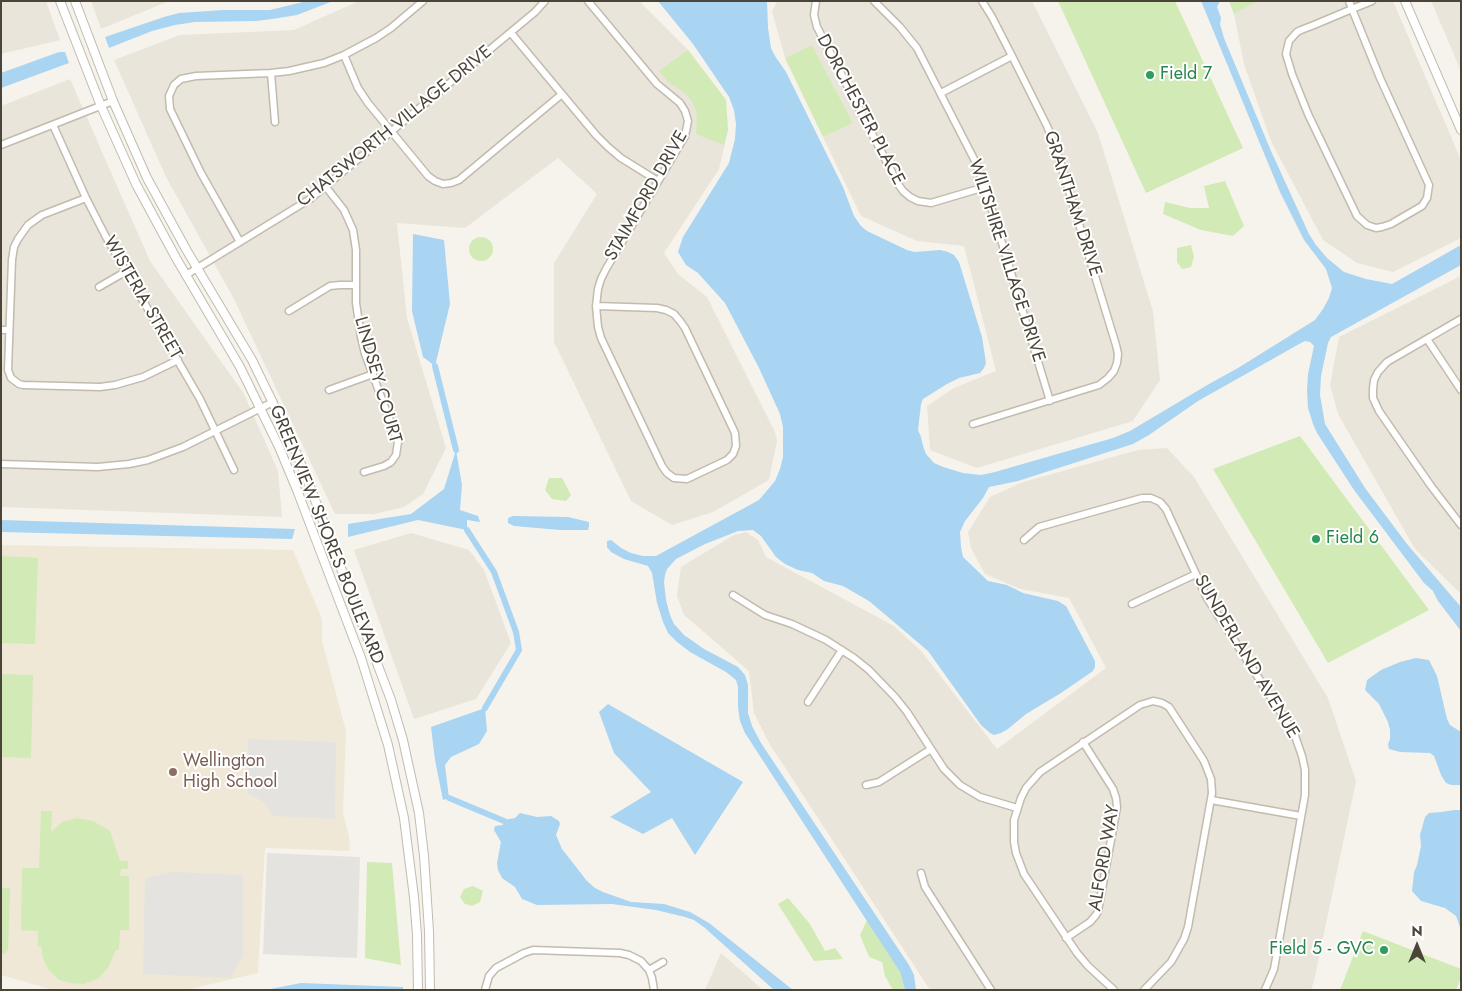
<!DOCTYPE html>
<html>
<head>
<meta charset="utf-8">
<style>
	body { margin:0 }
	#map { position:relative; width:1462px; height:991px; overflow:hidden; background:#f6f3ec; font-family:Jost,sans-serif }
	canvas { display:block }
	.frame { position:absolute; inset:0; border:2px solid #4b4439; pointer-events:none }
	.north { position:absolute; left:1392px; top:921px; width:50px; height:50px; -webkit-text-stroke:4px #fff; paint-order:stroke; rotate:0deg; font-size:14px; font-weight:700; line-height:20px; text-align:center; color:#4b4439 }
	.north::after { content:''; display:block; margin:auto; width:18px; height:22px; background:#4b4439; clip-path:polygon(50% 0,100% 100%,50% 72%,0 100%) }
</style>
</head>
<body>
<div id="map">
<canvas width="1462" height="991"></canvas>
<div class="frame"></div>
<div class="north">N</div>
</div>
<script>
const ctx = document.querySelector('canvas').getContext('2d');
ctx.lineJoin = 'round';
function fillPath(path, color) { ctx.fillStyle = color; ctx.fill(path, 'evenodd'); }
const poly = rows => new Path2D(rows.map(r => 'M' + r).join(''));
function trace(path, color, width, dash) { ctx.strokeStyle = color; ctx.lineWidth = width; ctx.lineCap = dash ? 'butt' : 'round'; ctx.setLineDash(dash || []); ctx.stroke(path); }
function label(font, color, halo, rows, align = 'center') {
  ctx.font = font + ' Jost,sans-serif'; ctx.lineWidth = 4; ctx.setLineDash([]); ctx.textBaseline = 'middle'; ctx.strokeStyle = halo; ctx.fillStyle = color; for (const [text, x, y, turn = 0] of rows) {
    ctx.save(); ctx.translate(x, y); ctx.rotate((+turn || 0) * Math.PI / 180); ctx.textAlign = isNaN(turn) ? turn : align; if (halo) ctx.strokeText(text, 0, 0); ctx.fillText(text, 0, 0); ctx.restore();
  }
}
const residential = poly([
	[1,1,46,1,60,40,1,54],
	[91,1,169,1,101,29],
	[359,1,639,1,688,50,726,100,728,130,719,169,664,253,678,274,707,297,774,430,777,440,769,480,713,512,672,525,631,501,554,342,554,263,597,194,558,158,465,228,397,223,407,318,446,448,423,494,404,507,374,514,335,514,234,299,166,177,114,60,180,35,294,30],
	[777,1,1032,1,1098,133,1153,311,1160,380,1133,421,977,468,930,450,927,406,954,388,996,371,964,246,917,241,861,216,823,137,853,123,812,45,785,58,772,11],
	[1259,1,1393,1,1461,160,1461,238,1393,272,1357,263,1323,240,1271,141,1244,64,1234,14],
	[1431,1,1461,1,1461,71],
	[70,79,150,261,244,394,278,471,282,517,1,507,1,106],
	[1461,276,1461,594,1415,549,1338,414,1330,385,1339,337],
	[1167,448,1194,477,1328,698,1356,781,1314,981,1311,990,930,990,769,743,754,713,749,671,684,615,677,596,681,567,734,535,746,532,758,540,766,557,894,626,921,651,997,749,1106,668,1069,598,1020,589,985,574,971,548,968,532,990,497,1023,482,1138,450],
	[411,533,469,550,484,570,511,643,476,699,414,719,354,550],
	[721,953,763,990,705,990]
]);
const education = poly([
	[1,545,293,550,322,619,322,641,346,731,343,814,349,837,350,851,265,848,258,973,186,990,53,990,1,975]
]);
const green = poly([
	[1058,1,1175,1,1243,148,1146,193],
	[1229,1,1259,1,1234,14],
	[812,45,853,123,823,137,785,58],
	[688,50,726,100,728,130,724,145,696,134,697,119,696,110,691,100,685,93,668,82,659,71],
	[1225,181,1244,226,1233,236,1201,230,1163,214,1165,202,1190,208,1209,208,1204,186],
	'469 249a12 12 0 1 1 24 0a12 12 0 1 1-24 0Z',
	[1191,245,1194,257,1191,267,1182,269,1177,262,1177,248],
	[1300,436,1429,610,1328,663,1213,469],
	[549,478,562,478,571,495,566,501,552,499,545,490],
	[1,556,38,558,35,644,1,643],
	[1,674,33,675,31,758,1,757],
	[41,811,52,811,51,832,62,822,77,818,93,821,110,831,120,861,128,861,128,869,121,869,120,876,129,876,129,930,120,930,119,949,115,951,109,966,99,978,84,984,71,983,59,980,49,970,43,959,41,946,38,947,38,931,21,930,22,868,39,868],
	[367,862,392,863,401,965,365,958],
	[473,886,483,891,480,902,472,906,465,904,460,897,464,889],
	[1,888,10,888,8,950,4,954,1,954],
	[788,898,810,924,825,951,835,948,843,959,814,961,778,904],
	[867,920,900,972,905,990,893,990,885,976,882,962,869,957,860,935],
	[1363,931,1461,969,1461,978,1456,990,1340,990]
]);
const parking = poly([
	[248,739,336,742,335,819,273,816,265,803,248,793],
	[267,853,360,857,357,958,263,954],
	[174,872,243,875,243,956,230,978,143,974,145,878]
]);
const water = poly([
	[307,1,333,1,297,15,272,19,256,21,195,22,175,25,152,31,109,48,105,37,164,17,179,13,224,10,270,10],
	[658,1,767,1,768,28,771,48,775,56,786,72,843,187,854,216,861,226,867,231,907,250,915,252,940,250,948,252,954,255,959,262,982,337,986,363,984,368,980,373,959,378,947,384,923,399,921,404,918,430,921,437,923,446,926,454,934,463,943,467,963,473,981,475,995,472,1113,438,1130,431,1209,384,1238,368,1315,320,1323,309,1329,298,1332,288,1326,269,1304,240,1280,192,1201,1,1220,1,1217,7,1221,18,1220,24,1224,38,1271,151,1309,234,1316,245,1327,258,1344,272,1366,279,1392,284,1461,245,1461,265,1331,337,1328,343,1321,376,1320,395,1325,424,1365,488,1407,544,1461,607,1461,631,1438,601,1433,591,1424,583,1354,490,1317,433,1313,424,1308,408,1307,391,1308,374,1314,346,1310,342,1305,341,1301,343,1198,401,1149,435,1133,444,1018,481,989,487,983,498,965,521,960,532,961,547,963,557,988,581,1007,585,1023,593,1058,601,1066,606,1095,661,1095,667,1093,671,1061,693,1026,714,1008,729,1001,733,994,735,990,733,981,725,928,651,888,617,869,601,843,586,824,581,812,573,798,570,785,564,776,557,761,536,753,530,738,531,705,544,676,559,667,569,665,575,664,582,666,600,670,615,674,624,684,635,704,649,738,667,745,675,748,685,748,713,752,726,761,743,909,965,914,975,916,990,905,990,900,972,745,733,740,721,738,708,738,687,736,680,726,672,690,652,677,642,668,633,663,622,657,603,652,573,648,566,624,559,611,552,607,547,607,541,611,540,621,548,631,553,643,556,656,556,759,500,775,481,780,469,783,457,783,427,780,414,759,368,725,303,698,273,686,265,678,252,683,237,729,163,735,139,736,124,734,110,729,97,693,44],
	[59,52,65,52,69,63,1,88,1,73],
	[413,234,444,240,450,304,435,366,423,357,412,311],
	[456,450,462,485,460,510,478,516,480,522,467,520,467,530,418,520,348,537,348,524,411,514,444,489],
	[513,516,568,517,589,522,589,526,588,530,560,530,514,526,508,523,508,518],
	[1,520,295,529,292,539,1,532],
	[1416,658,1429,660,1437,676,1447,719,1450,725,1461,732,1461,785,1451,785,1446,783,1441,775,1434,756,1430,753,1400,752,1389,749,1388,744,1390,739,1390,730,1388,722,1379,704,1365,690,1367,680,1381,670,1400,662],
	[608,704,743,782,695,855,672,818,643,834,610,817,651,792,614,753,599,712],
	[485,708,487,731,479,744,451,757,445,765,449,798,443,800,435,760,431,727],
	[1454,810,1461,810,1461,930,1456,916,1445,908,1421,901,1412,891,1414,872,1417,865,1421,846,1420,835,1425,817,1429,813,1442,812],
	[520,813,537,817,551,816,559,821,560,824,556,835,562,849,587,881,595,888,603,892,631,902,664,904,690,912,709,923,793,990,774,990,705,928,694,920,685,917,656,910,612,904,537,905,522,899,515,887,502,878,498,870,497,863,501,842,494,830,495,826,503,825,504,820,515,818],
	[301,983,403,987,403,990,265,990]
]);
const canal = poly([
	[435,366,456,450],
	[467,530,494,572,516,632,519,650,485,708],
	[449,798,504,821]
]);
const minor = poly([
	[588,1,657,84,680,103,685,111,688,121,685,136,606,269,601,279,598,289,596,306,598,327,601,338,662,466,667,473,674,478,687,479,727,460,733,454,736,446,735,433,685,328,680,321,674,314,666,310,657,308,596,306],
	[816,1,814,15,817,27,898,184,903,191,910,197,918,201,931,203,985,187],
	[874,1,900,27,917,48,975,161,985,187,1050,401],
	[1349,1,1352,9,1380,78,1429,185,1427,198,1422,206,1391,224,1382,227,1376,228,1367,225,1357,216,1308,114,1292,74,1286,54,1289,41,1297,32,1301,30,1314,25,1352,9,1372,1],
	[511,33,596,135,608,147,621,158,658,181],
	[344,55,358,88,368,103,428,176,435,181,443,184,451,183,459,180,562,94],
	[271,73,275,122],
	[941,93,1012,56],
	[53,125,86,198,106,237,200,399,234,470],
	[1,145,113,101],
	[326,187,344,210,353,230,356,250,356,303,361,337,365,354,398,442,396,455,391,462,384,466,364,472],
	[86,198,42,215,28,225,18,239,14,247,12,260,8,370,11,378,19,384,23,385,100,387,115,385,143,377,178,360],
	[240,242,201,173,170,109,169,96,174,85,181,79,196,76,271,73,289,71,324,63,344,55,376,38,391,28,423,1],
	[186,275,310,199,535,12,545,1],
	[99,287,125,272],
	[289,311,330,286,340,285,355,285],
	[1461,319,1387,362,1378,372,1374,380,1373,389,1373,398,1379,411,1431,486,1461,525],
	[1,330,9,330],
	[1427,339,1461,390],
	[329,390,373,374],
	[973,424,1099,385,1108,378,1114,371,1117,363,1118,354,1116,345,1055,145,1047,126,1012,56,992,17,982,1],
	[1,464,98,467,129,464,148,460,183,447,273,402],
	[1024,540,1039,527,1142,498,1151,498,1160,502,1166,509,1207,598,1294,733,1302,756,1305,770,1305,795,1274,969,1265,990],
	[733,595,765,615,792,624,826,640,854,658,869,670,895,697,907,712,944,769,960,785,980,797,1017,808],
	[1132,604,1196,574],
	[808,702,842,650],
	[866,785,879,782,931,749],
	[1211,800,1301,816],
	[921,873,925,887,991,990],
	[1066,938,1090,922,1096,915,1098,911,1117,807,1116,798,1113,789,1083,742],
	[649,970,663,962],
	[485,990,489,976,496,968,524,953,533,950,620,953,629,955,641,961,649,970,652,978,654,990],
	[1114,990,1088,966,1077,953,1024,874,1016,853,1014,842,1014,820,1021,798,1026,788,1040,772,1140,705,1153,701,1162,703,1169,707,1204,761,1211,779,1212,793,1188,927,1184,939,1171,962,1144,990]
]);
const tertiary = poly([
	[60,1,101,106,136,184,176,258,240,367,279,447,297,490,361,658,388,745,404,818,414,897,417,935,418,990],
	[75,1,113,101,147,178,187,251,252,360,291,440,309,484,391,700,403,740,419,813,424,856,429,931,430,990],
	[1405,1,1461,130]
]);
const markers = [
	[1150,75,5,"#2e9e5b"],
	[1316,539,5,"#2e9e5b"],
	[173,772,5,"#8d6e63"],
	[1384,950,5,"#2e9e5b"]
];
const leisureNames = [
	["Field 7",1160,75],
	["Field 6",1326,539],
	["Field 5 - GVC",1374,950,"right"]
];
const streetNames = [
	["DORCHESTER PLACE",860,110,62],
	["CHATSWORTH VILLAGE DRIVE",395,127,-39],
	["STAIMFORD DRIVE",647,196,-60],
	["GRANTHAM DRIVE",1072,204,72],
	["WILTSHIRE VILLAGE DRIVE",1006,261,72],
	["WISTERIA STREET",142,298,60],
	["LINDSEY COURT",377,380,74],
	["GREENVIEW SHORES BOULEVARD",326,535,68],
	["SUNDERLAND AVENUE",1246,657,59],
	["ALFORD WAY",1105,858,-80]
];
const educationNames = [
	["Wellington",183,762],
	["High School",183,783]
];
fillPath(residential, '#eae5da');
fillPath(education, '#efe8d6');
fillPath(green, '#d2eab5');
fillPath(parking, '#e5e3e0');
fillPath(water, '#a9d4f2');
trace(canal, '#a9d4f2', 6);
trace(minor, '#c2bbae', 9);
trace(tertiary, '#c2bbae', 10);
trace(minor, '#fff', 6);
trace(tertiary, '#fff', 8);
for (const [x, y, r, color] of markers) { const dot = new Path2D(); dot.arc(x, y, r, 0, 2 * Math.PI); ctx.fillStyle = color; ctx.fill(dot); trace(dot, '#fff', 2); }
label('18px', '#27864d', '#fff', leisureNames, 'left');
label('18px', '#4b4439', '#fff', streetNames);
label('18px', '#785e54', '#fff', educationNames, 'left');
</script>
</body>
</html>
